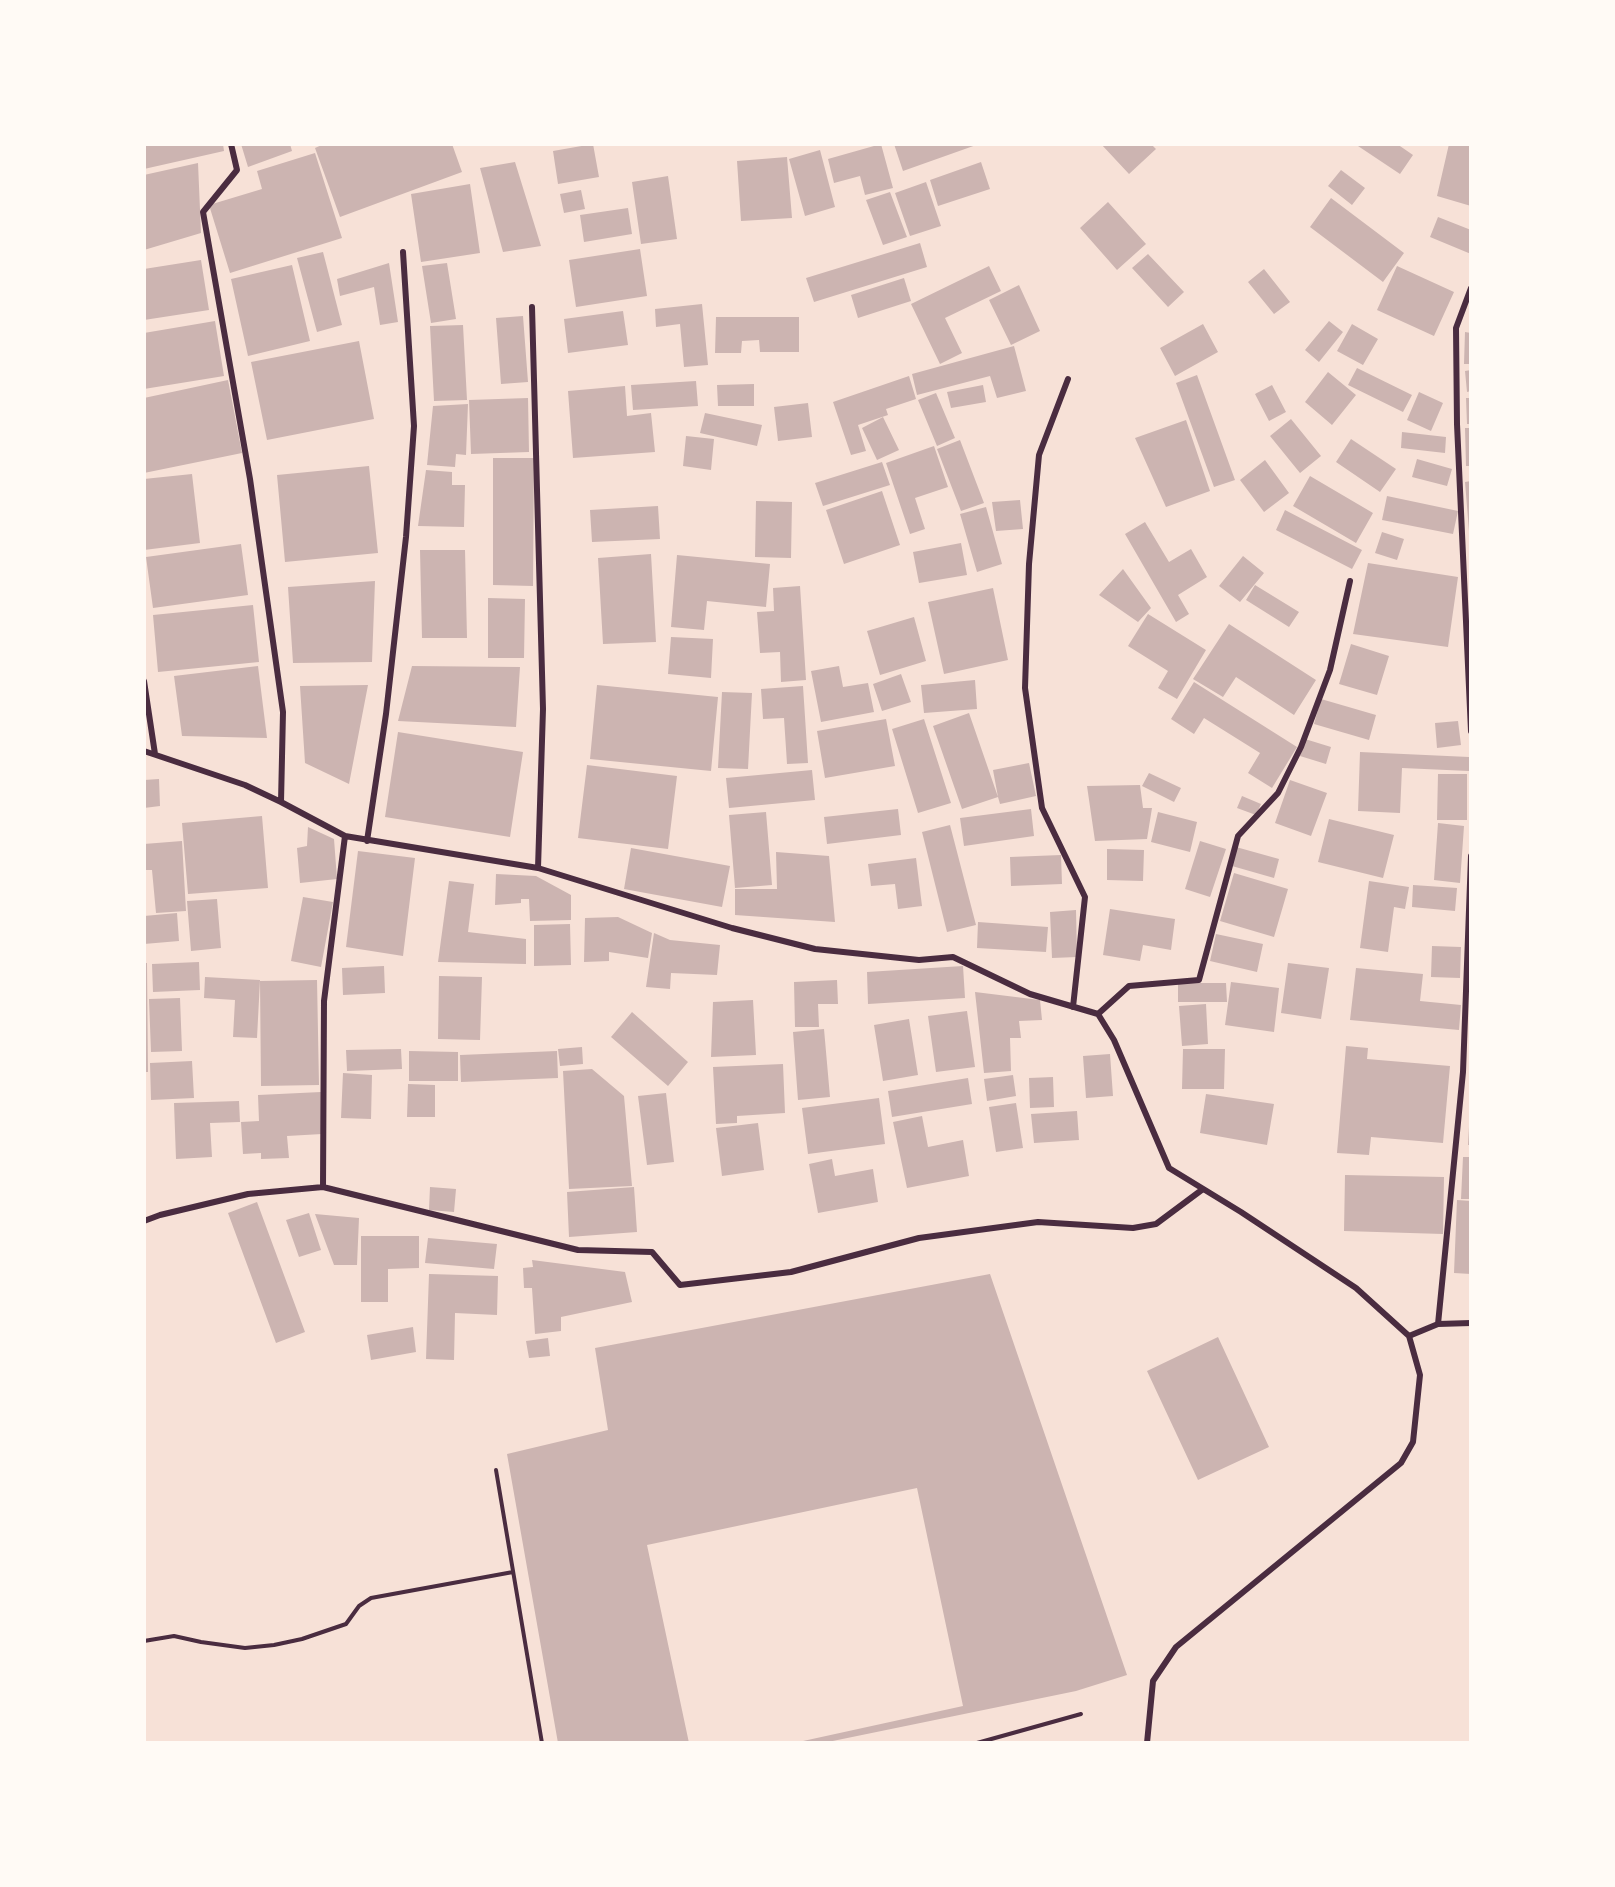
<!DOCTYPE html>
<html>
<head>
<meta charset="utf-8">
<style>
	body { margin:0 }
	#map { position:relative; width:1615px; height:1887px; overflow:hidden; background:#f7e1d7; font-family:"Crimson Pro",serif }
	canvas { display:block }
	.frame { position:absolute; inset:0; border:146px solid #fffaf5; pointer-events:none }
</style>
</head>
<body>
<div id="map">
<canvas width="1615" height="1887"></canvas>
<div class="frame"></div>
</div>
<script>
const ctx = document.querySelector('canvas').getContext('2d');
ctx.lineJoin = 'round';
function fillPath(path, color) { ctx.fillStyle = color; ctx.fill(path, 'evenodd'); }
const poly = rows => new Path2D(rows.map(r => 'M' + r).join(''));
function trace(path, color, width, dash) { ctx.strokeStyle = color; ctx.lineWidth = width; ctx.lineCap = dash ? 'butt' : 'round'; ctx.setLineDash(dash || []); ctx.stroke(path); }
const building = poly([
	[144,144,223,144,224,151,144,169],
	[241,144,290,144,292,151,248,167],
	[324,144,452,144,462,172,340,217,315,148],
	[593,144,599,177,558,184,553,151],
	[881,144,893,188,865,195,860,176,834,183,828,159],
	[894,144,979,144,903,171],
	[1101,144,1151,144,1156,149,1129,174],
	[1355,144,1397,144,1413,155,1400,174],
	[1449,144,1471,144,1471,206,1437,196],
	[820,150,835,207,805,216,789,159],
	[315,153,342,238,230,273,209,205,262,189,257,171],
	[787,157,792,218,741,221,737,161],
	[515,162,541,246,503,252,480,168],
	[981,162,990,189,938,206,930,180],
	[198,163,201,233,144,250,144,175],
	[1341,170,1365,188,1352,205,1328,186],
	[668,176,677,239,641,244,632,182],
	[926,182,941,226,910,236,895,193],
	[470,184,480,253,421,262,411,194],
	[581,190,585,209,564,213,560,194],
	[890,192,907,237,883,245,866,200],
	[1331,198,1404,253,1383,282,1310,227],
	[1108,202,1146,244,1117,270,1080,228],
	[628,208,632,234,584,242,580,215],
	[1438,217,1471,230,1471,254,1430,237],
	[920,243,927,267,814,302,806,278],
	[640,249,647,296,576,307,569,260],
	[323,252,342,325,317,332,297,258],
	[1148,254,1184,292,1168,307,1132,268],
	[201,260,209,310,144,320,144,269],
	[389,263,398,322,380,325,374,287,340,296,337,279],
	[447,263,456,319,431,323,422,266],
	[292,265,310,341,248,356,231,279],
	[989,266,1001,291,945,318,962,353,940,364,911,304],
	[1397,266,1454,292,1434,336,1377,310],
	[1264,269,1290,302,1274,314,1248,282],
	[904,278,911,301,858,318,851,295],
	[1019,285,1040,331,1011,345,989,300],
	[702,304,708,365,684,367,680,324,656,327,655,309],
	[623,311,628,345,568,353,564,319],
	[523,316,528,382,501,384,496,318],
	[716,317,799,317,799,352,760,352,759,340,742,341,741,353,715,353],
	[215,321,224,376,144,389,144,333],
	[1329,321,1343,332,1319,362,1305,350],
	[1203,324,1218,352,1175,376,1160,348],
	[1352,324,1378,339,1363,365,1337,351],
	[463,325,467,400,434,401,430,326],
	[1465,332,1471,333,1471,364,1464,364],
	[359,341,374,419,267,440,251,362],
	[1014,346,1026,391,997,398,990,376,917,395,912,374],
	[1357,368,1412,395,1403,412,1348,385],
	[1471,370,1471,391,1467,392,1465,371],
	[1328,372,1356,395,1332,425,1305,402],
	[1197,375,1235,480,1214,487,1176,383],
	[909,376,916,399,886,409,888,415,858,425,866,451,851,455,833,402],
	[228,380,242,453,144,473,144,398],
	[696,381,698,406,633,410,631,385],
	[754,384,754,406,718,406,717,385],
	[983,385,986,402,951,408,947,392],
	[1272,385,1286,412,1269,421,1255,394],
	[625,386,627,416,651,413,655,452,573,458,568,391],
	[1419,392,1443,403,1431,431,1407,420],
	[936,393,955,438,937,446,918,400],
	[528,398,529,452,471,454,469,400],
	[1466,398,1471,398,1471,424,1467,424],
	[808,403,812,437,778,441,774,407],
	[468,404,466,455,456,454,455,467,427,465,433,406],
	[705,413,762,425,757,446,700,433],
	[883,417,899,450,877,460,862,428],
	[1291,419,1321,456,1300,473,1270,436],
	[1186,420,1210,491,1166,507,1135,438],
	[1465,428,1471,428,1471,466,1466,466],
	[1402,432,1446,437,1445,453,1401,448],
	[686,436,714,439,711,470,683,466],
	[1351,439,1396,469,1380,492,1336,462],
	[960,440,984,503,961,511,937,449],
	[934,446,948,487,915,498,925,529,910,534,886,463],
	[493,458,534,458,533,586,493,585],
	[1417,459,1452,469,1447,486,1412,477],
	[1265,460,1289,493,1264,512,1240,480],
	[882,462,890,485,823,506,815,483],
	[369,466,378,553,285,562,277,475],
	[426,470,452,472,452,485,465,485,464,527,418,526],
	[192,474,200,543,144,550,144,479],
	[1310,476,1373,513,1356,543,1293,506],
	[1471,481,1471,531,1469,531,1465,482],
	[882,491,900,545,844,564,826,510],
	[1387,496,1458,511,1453,534,1382,520],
	[1020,500,1023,529,996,531,992,502],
	[756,501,792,502,791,558,755,557],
	[658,506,660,539,592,542,590,510],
	[986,507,1002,564,977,572,960,514],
	[1285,510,1362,550,1352,569,1276,530],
	[1145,522,1169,562,1191,549,1207,577,1178,595,1189,614,1176,622,1125,534],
	[1382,532,1404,539,1397,560,1375,553],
	[961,543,967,575,919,583,913,552],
	[241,544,248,595,153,608,146,557],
	[420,550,465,550,467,638,422,638],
	[651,554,656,642,603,644,598,558],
	[677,555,770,564,766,607,707,601,704,630,671,627],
	[1243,556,1264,573,1240,602,1219,586],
	[1368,563,1458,577,1448,647,1353,634],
	[1123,569,1151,608,1138,622,1099,595],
	[375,581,372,662,293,663,288,587],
	[1255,585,1299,612,1289,627,1246,600],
	[800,586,806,680,781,682,780,652,760,653,757,612,774,611,773,588],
	[993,588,1008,660,944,674,928,602],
	[488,598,525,599,524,658,488,658],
	[253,605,259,662,158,672,153,615],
	[1148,614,1206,650,1177,699,1158,688,1168,671,1128,646],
	[914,617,926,661,880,675,867,631],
	[1229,624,1316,680,1294,715,1236,677,1223,697,1193,679],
	[671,637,713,639,711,678,668,674],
	[1351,644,1389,656,1377,695,1339,684],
	[258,666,267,738,182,736,174,676],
	[412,666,520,667,516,727,398,721],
	[839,666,843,687,868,683,874,712,821,722,811,671],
	[901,674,911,702,882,711,873,684],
	[975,680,977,709,924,713,921,685],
	[1194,682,1297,747,1272,788,1248,773,1260,753,1204,718,1194,734,1171,719],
	[368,685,349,784,305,763,300,686],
	[597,685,718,697,711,771,590,759],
	[803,686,808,763,787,764,784,718,763,719,761,689],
	[722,692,752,693,748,769,718,768],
	[1321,699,1376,715,1369,740,1314,724],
	[969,713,998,797,993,770,1029,763,1036,796,1000,804,998,797,962,809,933,726],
	[886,719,895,766,825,778,817,731],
	[924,719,951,803,918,813,892,729],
	[1458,721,1461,745,1437,748,1435,723],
	[398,732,523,752,510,837,385,817],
	[1305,739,1331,747,1326,764,1300,756],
	[1360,752,1469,757,1469,771,1402,768,1400,813,1358,811],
	[587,765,677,776,668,849,578,838],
	[812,770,815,800,729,808,726,778],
	[1149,773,1181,788,1174,802,1142,786],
	[1438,774,1467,774,1467,820,1437,820],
	[159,779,160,806,144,808,144,780],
	[1290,780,1327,793,1311,836,1275,823],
	[1140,785,1143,808,1152,808,1147,839,1095,841,1087,786],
	[1242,796,1261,804,1256,815,1237,808],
	[898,809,901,835,827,844,824,817],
	[1031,809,1034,836,964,846,960,818],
	[766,812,772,885,735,888,729,815],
	[1158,812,1197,822,1190,852,1151,842],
	[262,816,268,888,188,894,182,823],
	[1329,819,1394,835,1383,878,1318,862],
	[1438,823,1464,826,1460,883,1434,880],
	[950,825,976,925,947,932,922,832],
	[308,827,334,839,337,879,300,883,297,848,307,846],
	[182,841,186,911,156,913,152,870,144,870,144,844],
	[1200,841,1226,849,1210,897,1185,889],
	[1236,847,1279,859,1274,878,1232,866],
	[631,848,730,866,722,907,624,889],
	[1107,849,1144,850,1143,881,1107,880],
	[358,851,415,858,403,956,346,947],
	[776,852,829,856,835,922,735,915,735,889,777,889],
	[1061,855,1062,884,1011,886,1010,857],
	[916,858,922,906,898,909,895,884,871,886,868,864],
	[1234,873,1288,889,1274,937,1220,921],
	[496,874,536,876,571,895,571,920,530,921,529,899,521,899,521,903,495,905],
	[449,881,474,884,468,932,526,939,526,964,438,962],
	[1369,881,1409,887,1405,909,1394,907,1388,952,1360,948],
	[1413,885,1457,888,1455,911,1412,907],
	[303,897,333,902,321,967,291,961],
	[217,899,221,948,191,951,187,901],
	[1110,909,1175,919,1171,950,1143,945,1140,961,1103,955],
	[1076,910,1077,957,1052,958,1050,912],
	[177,913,179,941,144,944,144,916],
	[618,917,652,933,648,958,609,952,609,961,584,962,585,918],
	[978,922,1048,927,1046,952,977,948],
	[570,924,571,965,534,966,534,925],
	[654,933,670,940,720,945,717,975,671,973,670,989,646,987],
	[1216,934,1263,944,1257,972,1210,961],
	[1432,946,1461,947,1460,978,1431,977],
	[199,962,200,990,153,992,152,964],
	[144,963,147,963,148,1072,144,1072],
	[1288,963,1329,968,1321,1019,1281,1013],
	[384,966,385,993,343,995,342,968],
	[963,966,965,998,868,1004,867,972],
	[1356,968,1423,974,1420,1001,1461,1005,1459,1030,1350,1020],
	[439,976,482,977,480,1040,438,1039],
	[205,977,260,980,257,1038,233,1037,235,1000,204,998],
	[317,980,319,1085,261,1086,260,981],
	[837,980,838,1004,818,1004,819,1027,795,1027,794,982],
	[1231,982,1279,988,1274,1032,1225,1025],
	[1178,983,1226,983,1227,1002,1178,1002],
	[975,992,1040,1000,1042,1020,1019,1021,1021,1038,1010,1038,1011,1071,984,1073],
	[180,998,182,1051,151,1052,149,999],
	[753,1000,756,1055,711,1057,713,1002],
	[1206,1004,1208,1044,1182,1046,1179,1006],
	[967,1011,975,1067,936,1072,928,1016],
	[632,1012,688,1062,668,1086,611,1037],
	[909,1019,918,1075,883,1081,874,1025],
	[824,1029,830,1097,798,1100,793,1032],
	[1346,1046,1368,1048,1367,1059,1450,1066,1443,1143,1371,1137,1369,1155,1337,1153],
	[582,1047,583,1064,560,1066,558,1049],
	[401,1049,402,1069,347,1071,346,1050],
	[1183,1049,1225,1049,1224,1089,1182,1089],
	[409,1051,458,1052,458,1081,409,1081],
	[557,1051,558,1078,461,1082,460,1055],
	[1110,1054,1113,1096,1086,1098,1083,1056],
	[192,1061,194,1098,151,1100,150,1063],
	[783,1064,785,1113,737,1116,737,1123,716,1124,713,1067],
	[592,1069,624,1096,632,1186,569,1189,563,1071],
	[343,1073,372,1075,371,1119,341,1118],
	[1013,1075,1016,1096,987,1101,984,1079],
	[1053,1077,1054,1107,1030,1108,1029,1078],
	[968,1078,972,1104,892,1117,888,1091],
	[408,1084,435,1085,435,1117,407,1117],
	[321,1092,322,1134,287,1136,289,1158,261,1159,261,1153,243,1154,241,1122,259,1121,258,1095],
	[666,1093,674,1162,647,1165,638,1096],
	[1206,1094,1274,1104,1267,1145,1200,1133],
	[879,1098,885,1144,808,1154,802,1108],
	[239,1101,240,1122,210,1123,212,1157,176,1159,174,1103],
	[1016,1103,1023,1148,996,1152,989,1107],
	[1077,1111,1079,1140,1034,1143,1031,1114],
	[922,1116,928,1147,963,1140,969,1176,907,1188,893,1122],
	[758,1123,764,1170,722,1176,716,1128],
	[1469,1127,1471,1127,1471,1145,1468,1145],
	[1463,1157,1471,1157,1471,1199,1461,1199],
	[832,1159,835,1176,873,1169,878,1202,818,1213,809,1164],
	[1345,1175,1444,1177,1443,1234,1344,1231],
	[430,1187,456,1189,454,1212,429,1210],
	[634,1187,637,1232,569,1237,567,1192],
	[1457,1200,1471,1201,1471,1274,1454,1273],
	[257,1202,305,1332,276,1343,228,1213],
	[309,1213,321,1250,299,1257,286,1220],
	[315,1214,359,1218,357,1265,334,1265],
	[361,1236,419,1236,419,1268,388,1269,388,1302,361,1302],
	[428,1238,497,1244,494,1269,425,1263],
	[532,1260,625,1272,632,1302,561,1317,561,1331,535,1334,532,1288,524,1288,523,1268,533,1267],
	[429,1274,498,1276,497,1315,455,1313,454,1360,426,1359],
	[990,1274,1127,1675,1076,1691,823,1743,794,1743,963,1706,917,1488,647,1545,689,1743,558,1743,507,1454,608,1430,595,1348],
	[413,1327,416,1352,371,1360,367,1335],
	[1218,1337,1269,1447,1198,1480,1147,1371],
	[548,1338,550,1356,529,1358,526,1341]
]);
const path = poly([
	[496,1470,542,1743],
	[144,1641,174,1636,201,1642,245,1648,274,1645,302,1639,346,1624,359,1606,371,1598,513,1572],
	[977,1743,1081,1714]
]);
const minor = poly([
	[231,144,237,170,203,212,250,479,283,712,281,802],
	[1471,288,1456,328,1457,424,1471,731],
	[532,307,543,709,538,868],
	[1068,379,1039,455,1029,564,1025,688,1042,808,1085,897,1073,1007],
	[144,681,155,754],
	[144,751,245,785,281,802,345,836,538,868,732,928,815,949,919,960,953,957,1030,994,1098,1014,1114,1040,1169,1168,1241,1212,1356,1288,1409,1336,1420,1375,1413,1442,1401,1463,1176,1647,1153,1681,1147,1743],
	[367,841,386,714,406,537,414,426,403,252],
	[1098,1014,1129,986,1199,980,1238,836,1278,793,1301,747,1330,670,1350,581],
	[323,1187,324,1001,345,836],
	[144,1221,160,1215,248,1194,323,1187,578,1250,652,1252,680,1285,791,1272,919,1238,1038,1222,1133,1228,1156,1224,1203,1189],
	[1438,1324,1463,1072,1471,856],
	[1409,1336,1438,1324,1471,1323]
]);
fillPath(building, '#ccb4b1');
trace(path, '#4a2c40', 4);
trace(minor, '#4a2c40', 6);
</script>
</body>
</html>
